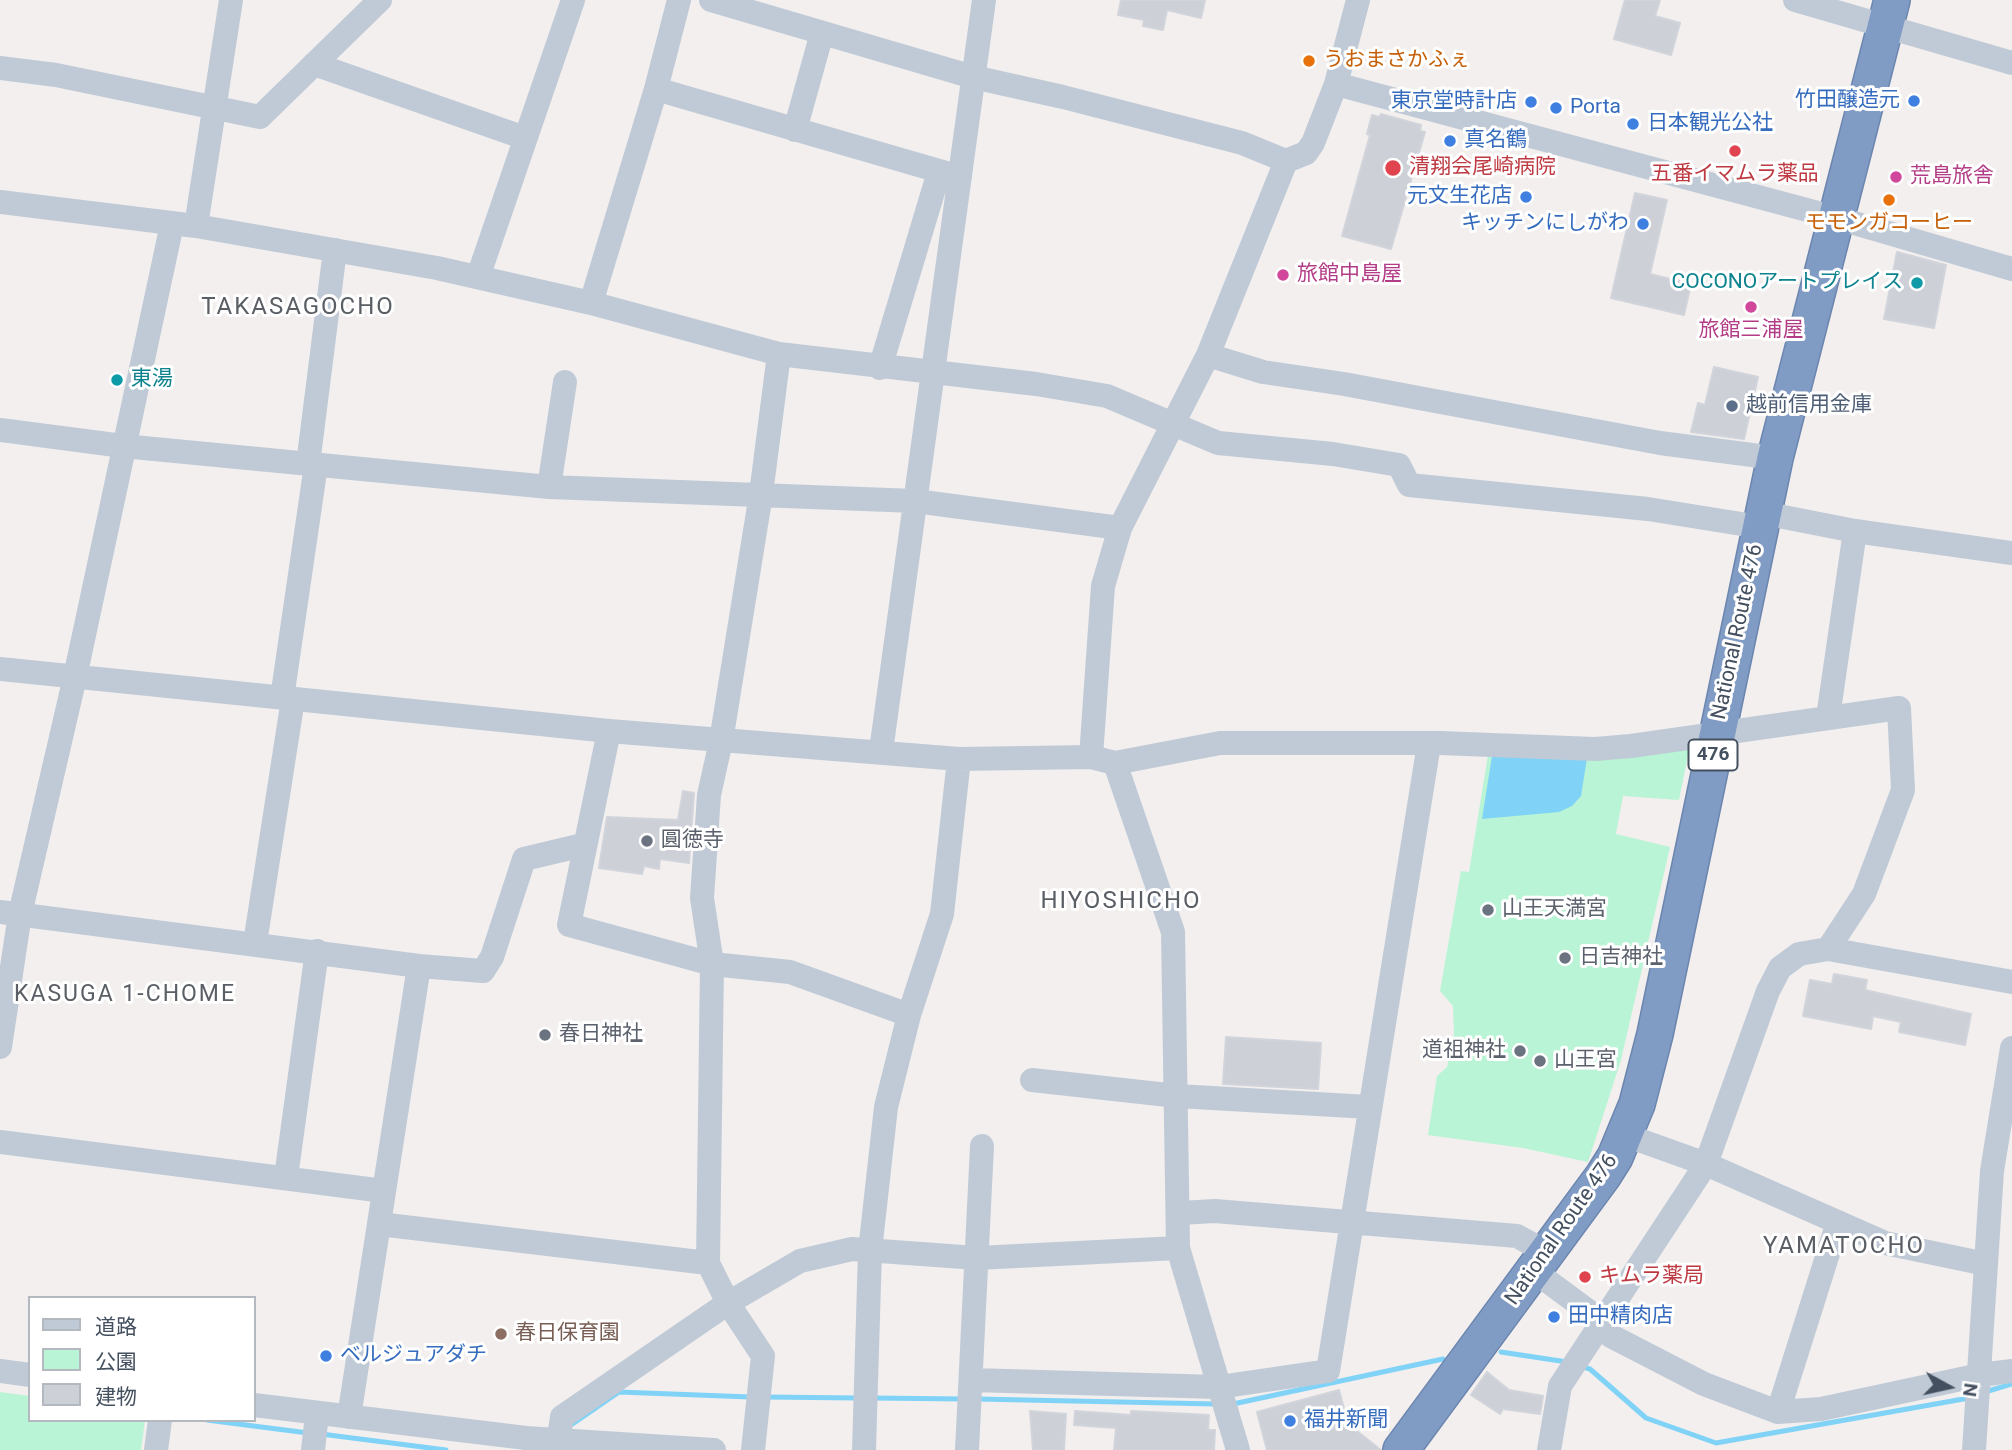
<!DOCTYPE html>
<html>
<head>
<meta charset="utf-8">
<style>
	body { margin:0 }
	#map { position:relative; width:2012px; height:1450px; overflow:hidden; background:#f2efee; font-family:Roboto,"Noto Sans JP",sans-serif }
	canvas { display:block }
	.legend { position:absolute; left:28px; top:1296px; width:228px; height:126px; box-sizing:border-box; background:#fff; border:2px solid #b4b9bf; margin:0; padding:9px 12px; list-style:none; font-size:21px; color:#44505f }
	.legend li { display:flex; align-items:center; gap:14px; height:35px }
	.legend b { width:35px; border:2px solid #b4b9bf }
	.north { position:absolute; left:1914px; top:1352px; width:70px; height:70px; -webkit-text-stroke:5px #fff; paint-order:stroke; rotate:98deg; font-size:19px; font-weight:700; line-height:28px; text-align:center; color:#44505f }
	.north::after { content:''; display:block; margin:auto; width:24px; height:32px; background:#44505f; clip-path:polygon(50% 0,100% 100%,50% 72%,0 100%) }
</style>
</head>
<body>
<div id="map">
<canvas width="2012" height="1450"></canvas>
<ul class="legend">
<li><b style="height:9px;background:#c0cad6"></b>道路</li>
<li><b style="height:19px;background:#b8f4d5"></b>公園</li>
<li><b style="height:19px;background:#cdd0d7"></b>建物</li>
</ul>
<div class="north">N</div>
</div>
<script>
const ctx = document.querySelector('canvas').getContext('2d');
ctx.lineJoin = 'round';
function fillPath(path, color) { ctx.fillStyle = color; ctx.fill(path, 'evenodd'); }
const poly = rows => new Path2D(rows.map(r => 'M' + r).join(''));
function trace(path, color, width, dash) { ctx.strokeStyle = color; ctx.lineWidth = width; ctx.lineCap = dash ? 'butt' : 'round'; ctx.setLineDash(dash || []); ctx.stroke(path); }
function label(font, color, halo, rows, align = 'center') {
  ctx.font = font + ' Roboto,"Noto Sans JP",sans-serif'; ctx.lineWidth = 6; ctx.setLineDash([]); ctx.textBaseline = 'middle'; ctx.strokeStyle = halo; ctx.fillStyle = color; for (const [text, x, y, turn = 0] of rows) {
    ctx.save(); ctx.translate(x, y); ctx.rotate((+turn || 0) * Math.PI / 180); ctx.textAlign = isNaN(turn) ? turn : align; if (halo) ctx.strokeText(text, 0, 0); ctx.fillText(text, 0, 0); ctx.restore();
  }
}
const green = poly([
	[1690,745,1679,800,1623,796,1616,834,1670,847,1621,1060,1588,1162,1523,1148,1428,1135,1437,1076,1447,1067,1454,1034,1453,1006,1440,991,1461,871,1469,872,1489,749],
	[0,1392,30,1396,30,1420,145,1420,141,1450,0,1450]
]);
const water = poly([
	[1492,756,1587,758,1581,796,1572,806,1559,812,1482,819]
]);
const stream = poly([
	[1501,1352,1567,1362],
	[1583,1367,1590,1369,1646,1418,1716,1443,1969,1398],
	[1985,1392,2012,1384],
	[764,1397,859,1398],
	[872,1398,964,1399],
	[977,1399,1216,1404],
	[1233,1404,1443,1359],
	[207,1420,308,1433],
	[571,1425,619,1392,750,1397],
	[321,1434,446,1450]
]);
const building = poly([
	[1121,0,1205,0,1201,18,1167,10,1163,30,1143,26,1144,20,1118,15,1121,0],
	[1625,0,1660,0,1655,16,1680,23,1671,55,1614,39,1625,0],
	[1381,114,1421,125,1420,131,1425,132,1391,249,1342,236,1370,135,1367,134,1372,115,1379,117,1381,114],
	[1635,193,1667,200,1650,274,1691,284,1684,315,1611,298,1635,193],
	[1897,252,1946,265,1934,328,1884,319,1897,252],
	[1714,367,1758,377,1744,439,1691,432,1698,403,1705,405,1714,367],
	[683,791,694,793,689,863,660,859,659,869,644,866,642,874,599,868,607,817,678,820,683,791],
	[1834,974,1867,980,1865,990,1971,1014,1965,1045,1899,1032,1901,1022,1873,1016,1871,1029,1803,1016,1810,980,1832,984,1834,974],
	[1226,1037,1321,1043,1318,1089,1223,1084,1226,1037],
	[1487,1372,1509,1390,1543,1396,1540,1414,1503,1409,1500,1414,1471,1395,1487,1372],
	[1339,1390,1348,1424,1381,1450,1267,1450,1257,1412,1339,1390],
	[1030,1411,1066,1414,1064,1450,1033,1450,1030,1411],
	[1075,1411,1131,1415,1131,1411,1209,1415,1208,1430,1215,1430,1214,1450,1114,1450,1116,1428,1074,1425,1075,1411]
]);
const minor = poly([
	[711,0,973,77,1063,97,1242,143,1286,161],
	[1795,0,2012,63],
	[314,64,525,138],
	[0,68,56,75,260,117,380,0],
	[1336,84,1837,218,2012,269],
	[656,89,960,177],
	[795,130,822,33],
	[0,202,196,226,437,268,591,303,779,354,1036,384,1107,396,1218,443,1333,454,1399,465,1409,485,1648,509,1760,527],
	[196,226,231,0],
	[478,277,573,0],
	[591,303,656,89,679,0],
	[1208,355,1263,372,1344,384,1660,443,1775,458],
	[880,368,939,172],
	[0,430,123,446,549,487,915,501,1120,528],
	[308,464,335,250],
	[549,487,565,382],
	[1763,513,1855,531,2012,553],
	[0,669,609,731,959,759,1091,757,1115,763,1220,743,1440,743,1595,749,1631,746,1899,708,1903,790,1864,894,1828,949],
	[282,698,316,465],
	[1828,717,1855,531],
	[609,731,569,925,712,964,790,972,909,1015],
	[881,751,984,0],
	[1091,757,1103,586,1120,528,1208,355,1286,161,1306,153,1313,143,1336,84,1358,0],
	[1115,763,1173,932,1178,1248,1238,1450],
	[0,912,419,966,483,971,492,957,524,859,583,845],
	[255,943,293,699],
	[0,1047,20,914,75,677,172,224],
	[1032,1080,1177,1096,1369,1107],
	[1625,1135,1706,1164,1885,1243,1986,1264],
	[0,1142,384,1191],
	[286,1177,317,951],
	[1180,1213,1215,1211,1517,1236,1548,1253],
	[379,1224,708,1263],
	[1534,1271,1603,1322,1611,1336,1704,1384,1778,1412,1821,1409,1980,1375,2012,1371],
	[0,1371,30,1375],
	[971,1380,1219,1387,1328,1371,1429,744],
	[254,1405,526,1438,714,1450],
	[1778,1412,1838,1222],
	[349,1417,419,966],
	[156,1450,160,1420],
	[313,1450,317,1414],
	[557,1450,562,1417,728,1303,800,1261,852,1249,977,1258,1178,1248],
	[753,1450,763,1356,728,1303,708,1263,712,964,702,898,709,795,721,741,761,494,779,354],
	[864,1450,870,1251,886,1107,909,1015,942,914,959,759],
	[967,1450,982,1146],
	[1549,1450,1560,1386,1706,1164,1768,991,1780,968,1799,954,1828,949,2012,982],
	[1974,1450,1992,1171,2012,1048]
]);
const highway = poly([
	[1401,1450,1603,1176,1615,1157,1637,1104,1655,1034,1775,458,1892,0]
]);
const markers = [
	[1309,61,7,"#e8710a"],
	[1914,101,7,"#3f7fe0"],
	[1531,102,7,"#3f7fe0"],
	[1556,108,7,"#3f7fe0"],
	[1633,124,7,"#3f7fe0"],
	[1450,141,7,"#3f7fe0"],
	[1735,151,7,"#e0444e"],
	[1393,168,9,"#e0444e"],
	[1896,177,7,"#d1479c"],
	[1526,197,7,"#3f7fe0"],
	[1889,200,7,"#e8710a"],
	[1643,224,7,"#3f7fe0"],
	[1283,275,7,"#d1479c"],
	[1917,283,7,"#0f9aa8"],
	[1751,307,7,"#d1479c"],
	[117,380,7,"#0f9aa8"],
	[1732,406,7,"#5c6f8a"],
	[647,841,7,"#6b7280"],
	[1488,910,7,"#6b7280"],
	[1565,958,7,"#6b7280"],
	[545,1035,7,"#6b7280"],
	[1520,1051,7,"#6b7280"],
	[1540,1061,7,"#6b7280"],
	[1585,1277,7,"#e0444e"],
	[1554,1317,7,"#3f7fe0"],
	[501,1334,7,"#8d6e63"],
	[326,1356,7,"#3f7fe0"],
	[1290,1421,7,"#3f7fe0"]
];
const shields = [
	[1713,755,49]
];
const shieldNames = [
	["476",1713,755]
];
const foodNames = [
	["うおまさかふぇ",1323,61],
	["モモンガコーヒー",1889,224,"center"]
];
const shopNames = [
	["竹田醸造元",1900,101,"right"],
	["東京堂時計店",1517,102,"right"],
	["Porta",1570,108],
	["日本観光公社",1647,124],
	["真名鶴",1464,141],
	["元文生花店",1512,197,"right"],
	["キッチンにしがわ",1629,224,"right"],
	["田中精肉店",1568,1317],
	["ベルジュアダチ",340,1356],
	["福井新聞",1304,1421]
];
const healthNames = [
	["清翔会尾崎病院",1409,168],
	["五番イマムラ薬品",1735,175,"center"],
	["キムラ薬局",1599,1277]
];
const hotelNames = [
	["荒島旅舎",1910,177],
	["旅館中島屋",1297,275],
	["旅館三浦屋",1751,331,"center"]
];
const cultureNames = [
	["COCONOアートプレイス",1903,283],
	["東湯",131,380,"left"]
];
const serviceNames = [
	["越前信用金庫",1746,406]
];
const streetNames = [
	["National Route 476",1738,632,-78],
	["National Route 476",1562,1230,-55]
];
const worshipNames = [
	["圓徳寺",661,841],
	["山王天満宮",1502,910],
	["日吉神社",1579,958],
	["春日神社",559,1035],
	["道祖神社",1506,1051,"right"],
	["山王宮",1554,1061]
];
const educationNames = [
	["春日保育園",515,1334]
];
const neighbourhoodNames = [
	["KASUGA 1-CHOME",125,995]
];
const quarterNames = [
	["TAKASAGOCHO",298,308],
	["HIYOSHICHO",1121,902],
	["YAMATOCHO",1844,1247]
];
fillPath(green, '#b8f4d5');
fillPath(water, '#80d3f6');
trace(stream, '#80d3f6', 5);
fillPath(building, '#cdd0d7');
trace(building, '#d2d4db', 2);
trace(highway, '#6c86af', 38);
trace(minor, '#c0cad6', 24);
trace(highway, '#809bc4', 35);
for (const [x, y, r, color] of markers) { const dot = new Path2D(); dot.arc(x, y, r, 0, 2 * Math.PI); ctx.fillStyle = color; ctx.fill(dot); trace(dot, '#fff', 2.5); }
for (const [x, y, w] of shields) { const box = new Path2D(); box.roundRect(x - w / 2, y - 15.5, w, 31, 5); ctx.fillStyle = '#fff'; ctx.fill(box); trace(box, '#44505f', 2); }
label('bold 19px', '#44505f', null, shieldNames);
label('21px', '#c56008', '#fff', foodNames, 'left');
label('21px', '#366cbe', '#fff', shopNames, 'left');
label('21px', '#be3a42', '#fff', healthNames, 'left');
label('21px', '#b23c85', '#fff', hotelNames, 'left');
label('21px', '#0d838f', '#fff', cultureNames, 'right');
label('21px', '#4e5e75', '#fff', serviceNames, 'left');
label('21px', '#44505f', '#fff', streetNames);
label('21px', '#5b616d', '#fff', worshipNames, 'left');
label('21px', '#785e54', '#fff', educationNames, 'left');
ctx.letterSpacing = '2px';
label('23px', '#5a5e65', '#fff', neighbourhoodNames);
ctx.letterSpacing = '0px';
ctx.letterSpacing = '2px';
label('24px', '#5a5e65', '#fff', quarterNames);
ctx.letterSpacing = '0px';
</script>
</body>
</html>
